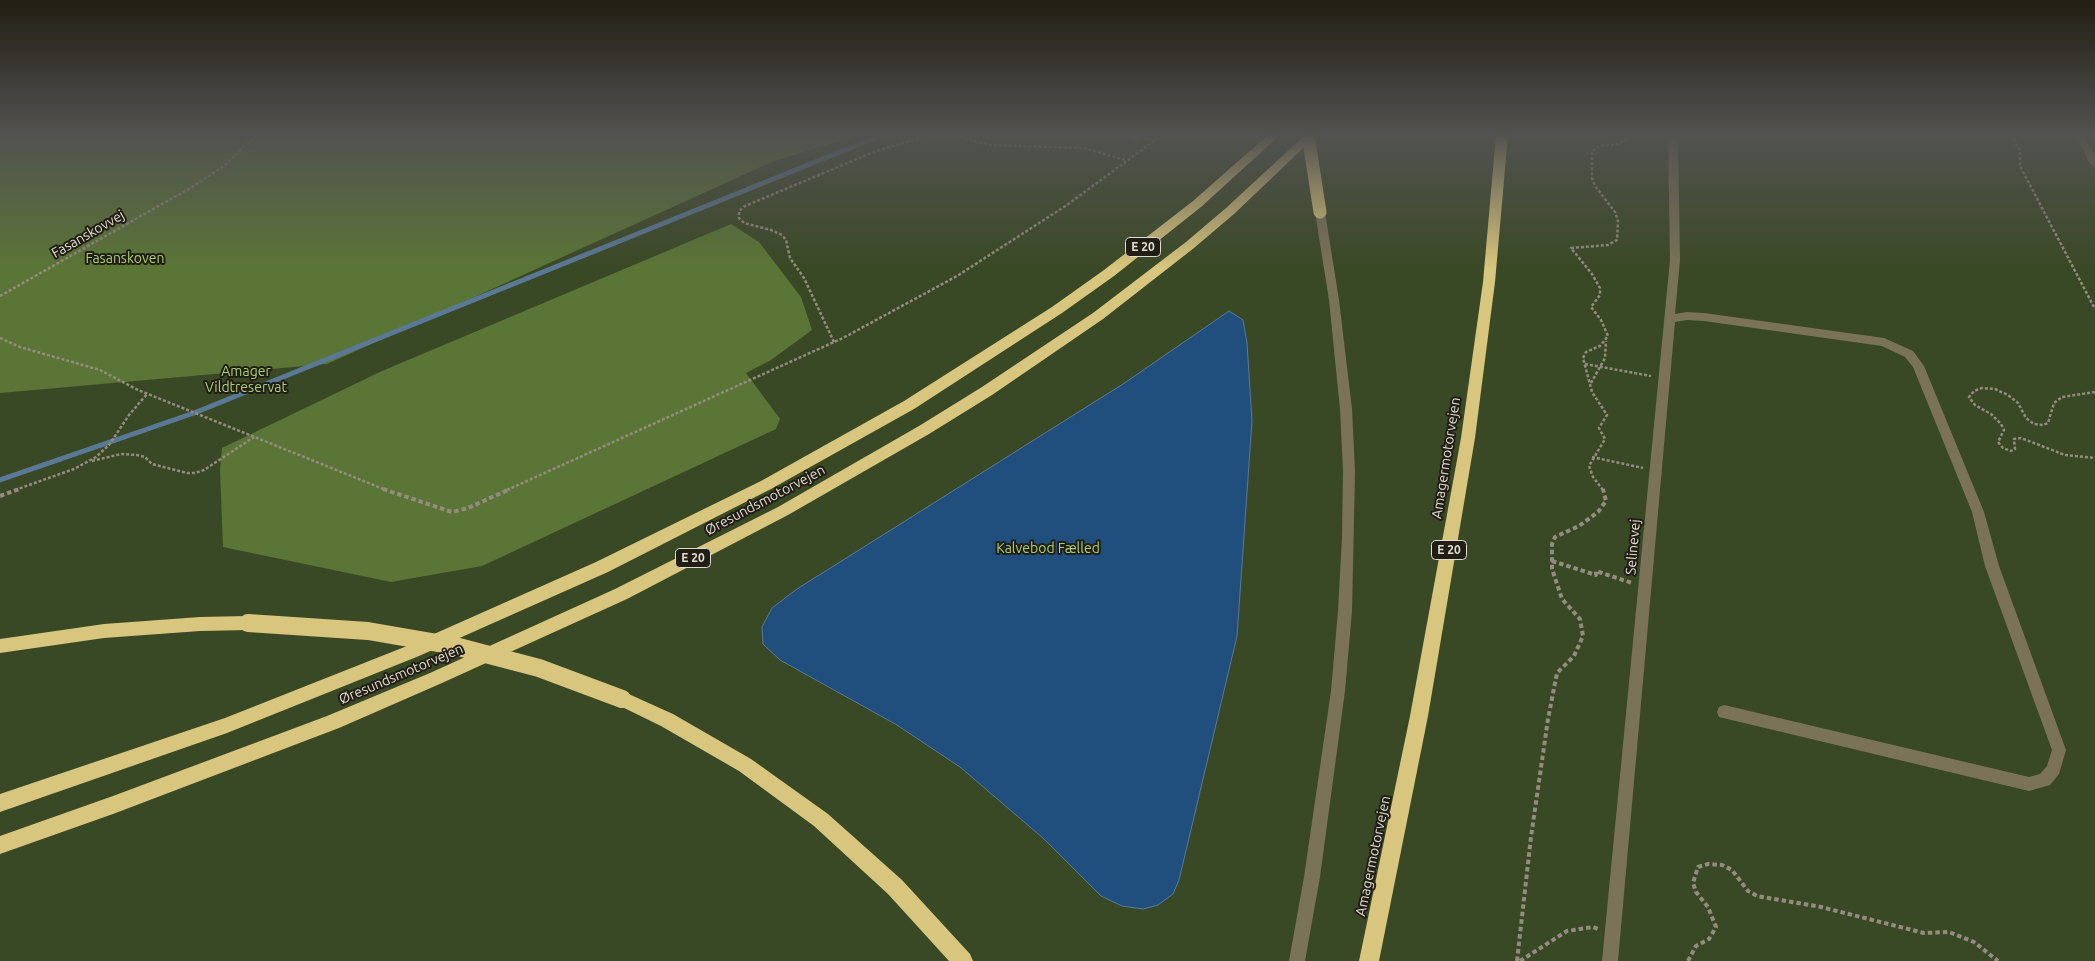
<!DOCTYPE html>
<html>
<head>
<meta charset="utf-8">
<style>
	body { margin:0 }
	canvas { display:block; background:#3e3623 }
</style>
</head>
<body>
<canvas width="2095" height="961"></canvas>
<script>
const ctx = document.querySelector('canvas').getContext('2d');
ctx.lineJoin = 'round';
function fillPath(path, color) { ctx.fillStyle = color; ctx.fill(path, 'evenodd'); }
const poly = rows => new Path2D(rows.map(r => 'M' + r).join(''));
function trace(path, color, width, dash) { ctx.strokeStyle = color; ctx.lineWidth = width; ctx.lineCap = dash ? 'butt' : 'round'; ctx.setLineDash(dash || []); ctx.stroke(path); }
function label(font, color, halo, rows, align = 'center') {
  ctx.font = font + ' Ubuntu,sans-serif'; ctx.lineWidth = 4; ctx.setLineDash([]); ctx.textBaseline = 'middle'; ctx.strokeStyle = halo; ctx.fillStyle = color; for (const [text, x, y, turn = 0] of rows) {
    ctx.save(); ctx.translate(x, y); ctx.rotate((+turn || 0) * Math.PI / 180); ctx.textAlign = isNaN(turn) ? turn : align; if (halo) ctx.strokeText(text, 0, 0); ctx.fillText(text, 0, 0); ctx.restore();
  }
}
const green = poly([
	[0,135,2095,135,2095,961,0,961]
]);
const forest = poly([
	[0,135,860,135,774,161,327,364,0,393],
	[731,224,759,242,801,297,812,330,771,360,746,373,780,419,776,429,482,566,391,582,223,547,220,469,222,448,382,371]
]);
const water = poly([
	[1229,311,1243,320,1247,343,1252,421,1237,636,1179,880,1173,894,1158,905,1143,909,1122,906,1101,896,1044,839,960,767,897,725,780,660,763,644,762,627,772,608,797,589,1123,384,1229,311]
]);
const stream = poly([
	[1124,135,1137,138],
	[0,480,194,413,882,135]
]);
const pathFar1 = poly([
	[1133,135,1153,141],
	[2004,135,2013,139,2020,150,2020,166,2095,309],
	[0,296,192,187,224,166,257,135],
	[0,338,20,347,100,370,138,390,386,490],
	[834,342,804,278,790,258,786,240,782,235,771,230,744,223,739,218,739,211,745,206,876,151,927,136,958,136,988,145,1084,148,1125,160],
	[1585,364,1651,376],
	[1591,383,1605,358,1606,341],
	[2095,392,2062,397,2054,403,2048,423,2043,425,2034,424,2026,418,2018,403,2008,395,1995,389,1982,388,1974,391,1969,397,1975,405,1991,414,2001,424,2004,430,1998,442,2003,448,2011,451,2015,449,2014,439,2021,438,2065,455,2095,458],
	[1592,457,1643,468],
	[92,461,121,454,137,455,145,457,152,464,187,473,195,473,204,470,254,437],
	[15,490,74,469,96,457,109,445,129,415,147,394],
	[507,490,843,338,957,276,1067,205,1162,135],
	[1603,490,1593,477,1589,466,1605,439,1599,428,1607,415,1592,392,1583,358,1586,352,1600,346,1608,336,1601,320,1591,307,1600,295,1600,288,1592,274,1571,248,1608,245,1617,240,1618,221,1615,212,1595,186,1592,178,1592,151,1599,146,1618,144,1627,138,1627,135]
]);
const path = poly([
	[383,489,452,512,468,508,510,489],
	[0,496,19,489],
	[1552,561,1596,575,1596,571,1632,583],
	[1517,961,1531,837,1548,719,1557,673,1574,656,1583,636,1580,619,1562,599,1552,569,1552,544,1555,537,1579,526,1598,512,1606,501,1603,489],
	[1520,961,1567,931,1593,927,1598,929],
	[1688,961,1696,946,1709,939,1716,927,1708,907,1696,892,1693,883,1698,867,1708,864,1722,865,1732,870,1748,891,1757,896,1821,907,1924,933,1949,932,1974,942,1998,961]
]);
const minor = poly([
	[1668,135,1678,135,1680,260,1675,314,1687,312,1704,313,1884,338,1913,351,1924,366,1984,512,1999,566,2066,750,2059,774,2050,785,2029,791,1719,717,1717,712,1719,707,1724,705,2029,777,2040,774,2047,766,2052,750,1985,566,1972,512,1913,367,1905,357,1882,346,1704,321,1687,320,1675,322,1618,961,1602,961,1670,260,1668,135],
	[2075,135,2084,135,2095,155,2095,167,2090,164,2075,135],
	[1320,209,1325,212,1339,300,1352,409,1355,471,1352,611,1345,691,1320,877,1305,961,1289,961,1304,877,1331,691,1338,611,1342,537,1343,471,1340,409,1329,300,1315,212,1320,209]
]);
const highway = poly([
	[1268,135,1280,135,1201,207,1114,276,1062,313,914,409,771,489,608,572,419,656,227,733,0,812,0,794,225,718,407,646,596,562,761,481,904,401,1052,307,1104,270,1193,201,1268,135],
	[1305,135,1317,135,1234,214,1194,248,1103,319,992,395,929,434,788,515,627,599,442,683,339,728,113,814,0,854,0,836,113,796,327,716,430,673,615,589,778,507,919,426,982,387,1093,313,1186,242,1226,208,1305,135],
	[1496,135,1508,135,1495,282,1475,438,1428,716,1379,961,1359,961,1410,716,1461,438,1483,282,1496,135],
	[248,616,254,618,256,623,254,628,248,630,200,631,104,638,0,653,0,639,104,624,200,617,248,616],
	[622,691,673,714,751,759,828,814,902,880,970,954,973,961,949,961,888,894,814,826,739,771,661,726,616,704,613,699,616,694,622,691]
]);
const highwayBridgeFar1 = poly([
	[1308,135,1320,212]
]);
const highwayBridge = poly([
	[248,623,368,631,455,646,539,668,622,699]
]);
const shields = [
	[1143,247,35],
	[1449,550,35],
	[693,558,35]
];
const shieldNames = [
	["E 20",1143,247],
	["E 20",1449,550],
	["E 20",693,558]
];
const streetNames = [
	["Fasanskovvej",88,234,-30],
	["Amagermotorvejen",1446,458,-81],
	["Øresundsmotorvejen",765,500,-28],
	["Selinevej",1633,547,-85],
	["Øresundsmotorvejen",401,674,-23],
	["Amagermotorvejen",1373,856,-78]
];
const parkNames = [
	["Fasanskoven",125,258],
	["Amager",246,371],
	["Vildtreservat",246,387],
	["Kalvebod Fælled",1048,548]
];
fillPath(green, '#3a4925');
fillPath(forest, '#5b7536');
fillPath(water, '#204f7e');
trace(water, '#5a7997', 1);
trace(stream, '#5a7997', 5);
trace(pathFar1, '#948d7f', 2.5, [3, 2]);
trace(path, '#948d7f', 4, [4.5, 3]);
fillPath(minor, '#7b7357');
fillPath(highway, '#d9c67e');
trace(highwayBridgeFar1, '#d9c67e', 13);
trace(highwayBridge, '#d9c67e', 18);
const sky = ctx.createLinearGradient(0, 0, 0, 269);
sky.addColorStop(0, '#221e13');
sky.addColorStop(0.5, '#525250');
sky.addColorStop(1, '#52525000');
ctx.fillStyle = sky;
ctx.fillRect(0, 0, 2095, 269);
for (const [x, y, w] of shields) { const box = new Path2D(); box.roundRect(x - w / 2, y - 9.5, w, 19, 4); ctx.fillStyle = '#211e15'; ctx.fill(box); trace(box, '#e1dcd1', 1); }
label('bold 12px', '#e1dcd1', null, shieldNames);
label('14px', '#e1dcd1', '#211e15', streetNames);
label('14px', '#abd177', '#211e15', parkNames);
</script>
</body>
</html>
